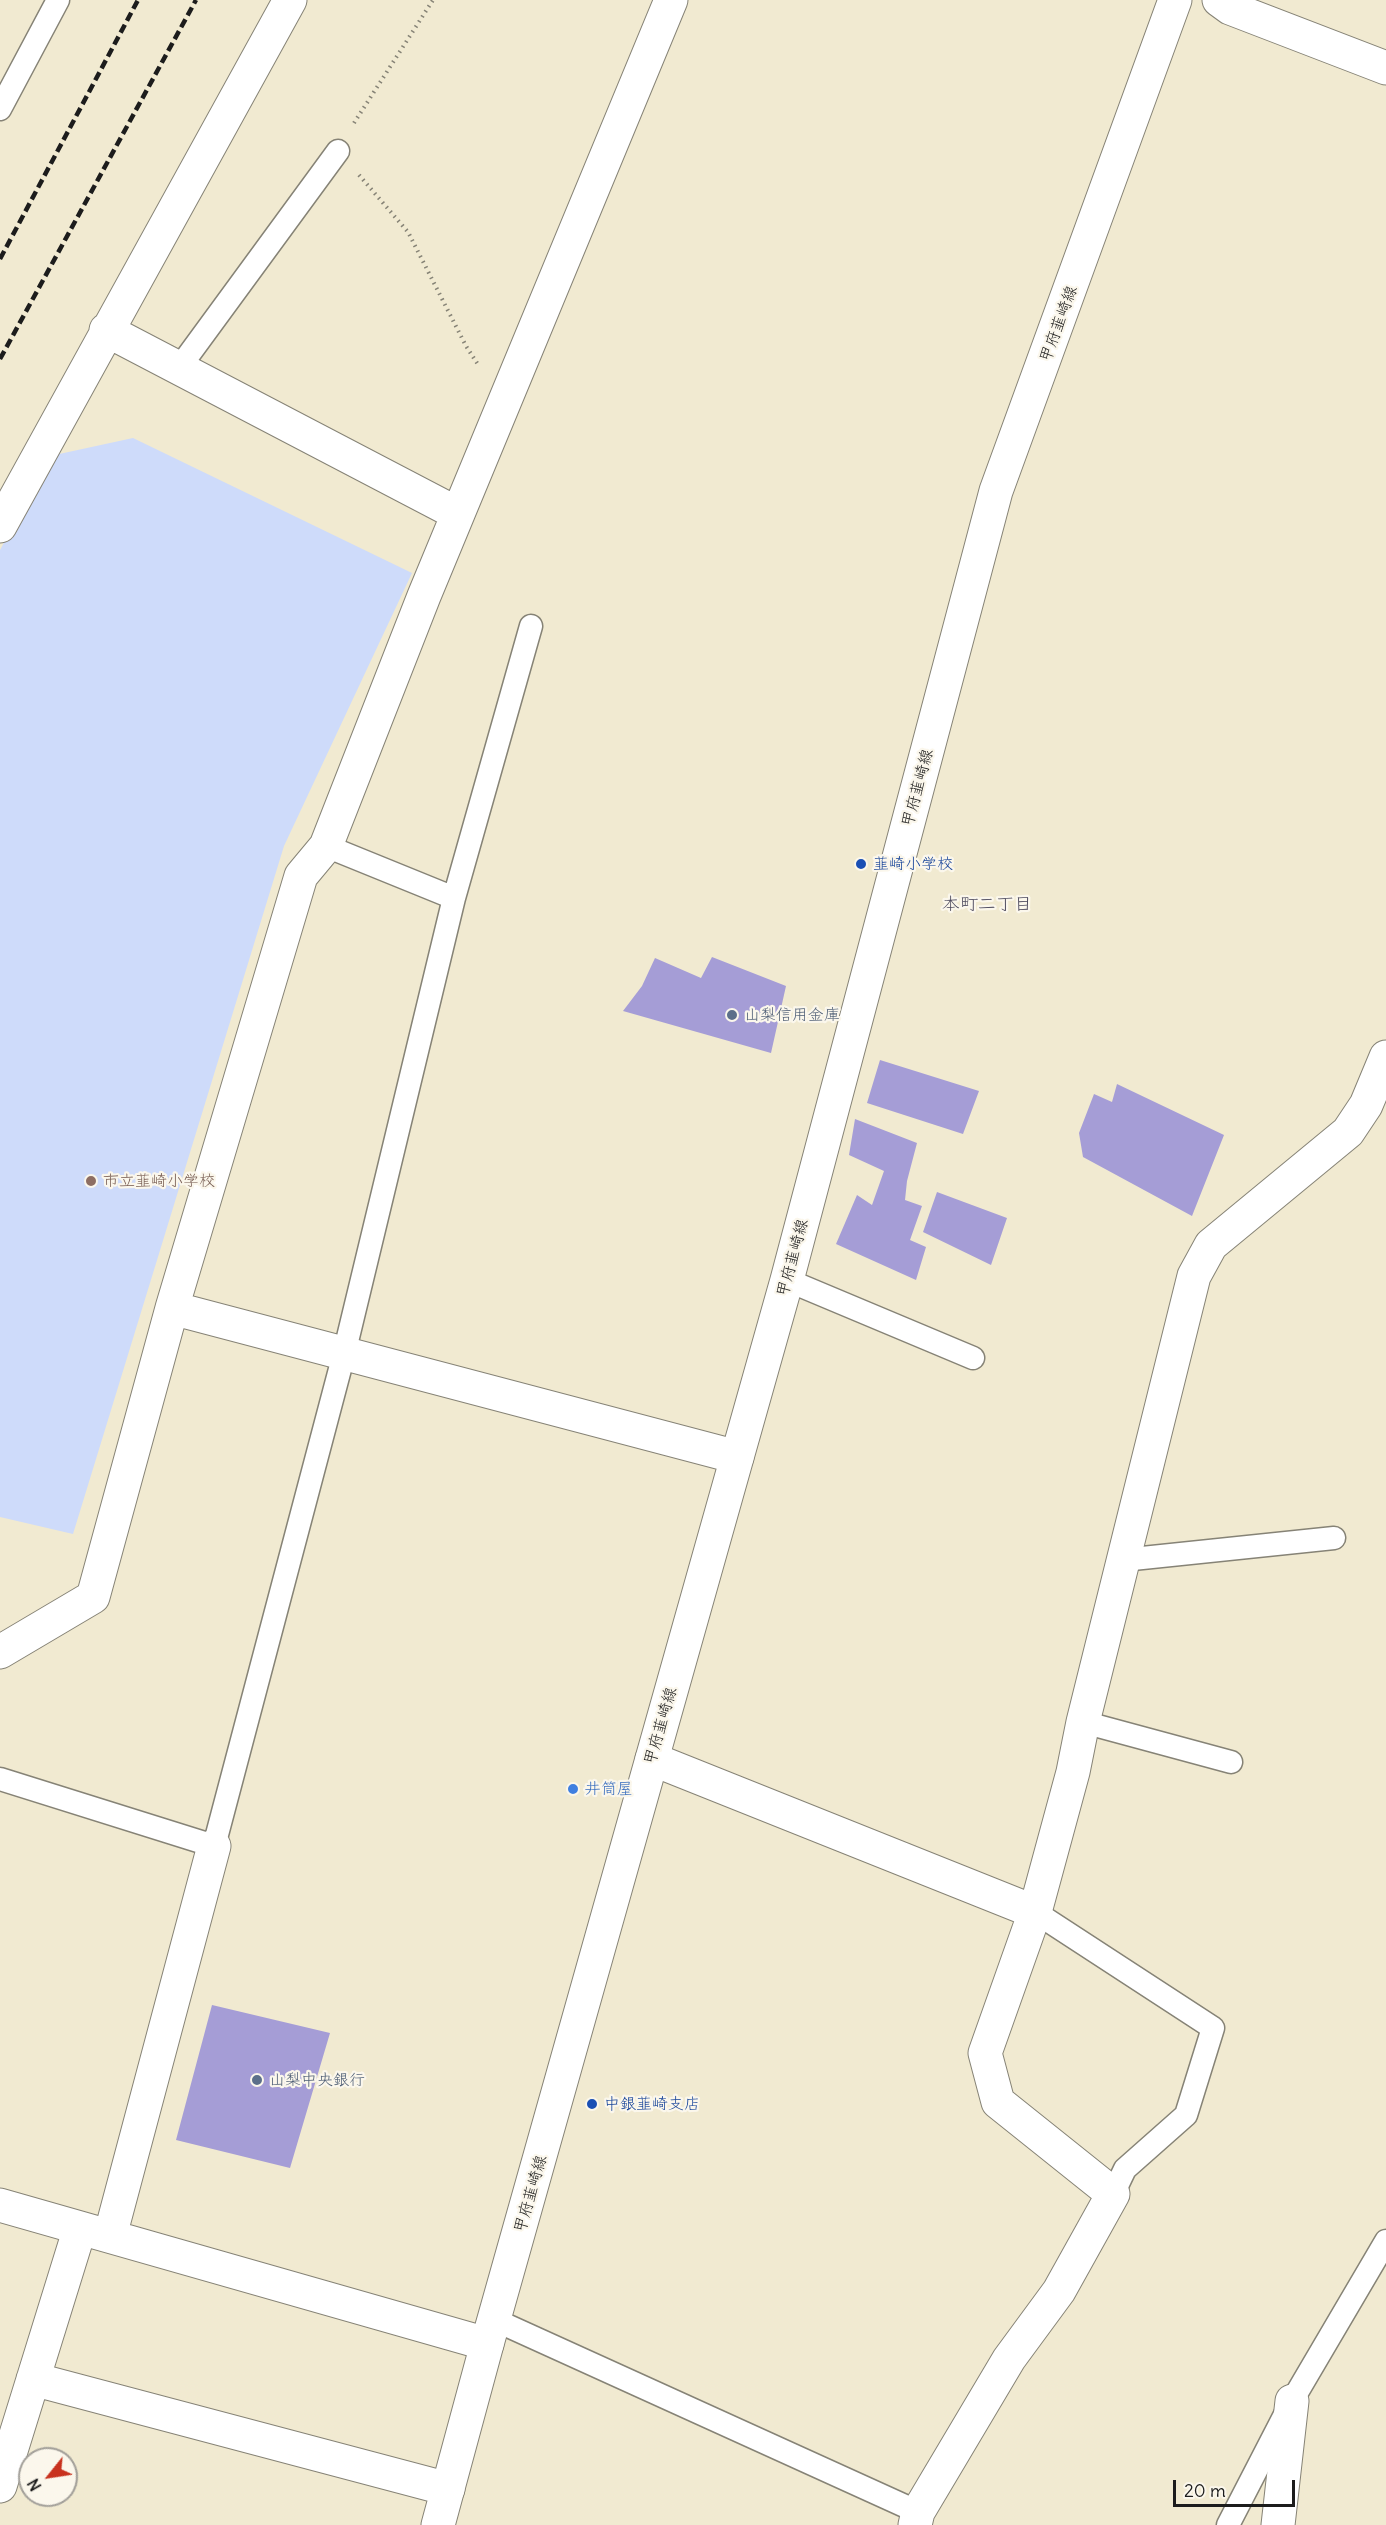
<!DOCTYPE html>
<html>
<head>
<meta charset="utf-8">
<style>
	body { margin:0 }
	#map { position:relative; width:1386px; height:2525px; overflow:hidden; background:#f1ead1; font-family:Delius,sans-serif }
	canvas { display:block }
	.north { position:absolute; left:18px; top:2447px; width:60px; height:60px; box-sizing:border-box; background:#fbf7ec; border:2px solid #a29f99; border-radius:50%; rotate:240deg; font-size:16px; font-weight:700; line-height:24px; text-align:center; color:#1c1c1c }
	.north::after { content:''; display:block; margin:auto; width:21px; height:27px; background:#c8321e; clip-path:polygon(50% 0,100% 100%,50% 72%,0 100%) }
	.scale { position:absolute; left:1173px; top:2480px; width:122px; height:27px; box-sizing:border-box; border:3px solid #1c1c1c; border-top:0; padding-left:8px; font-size:18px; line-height:21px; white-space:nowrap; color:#1c1c1c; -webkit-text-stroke:4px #fbf7ec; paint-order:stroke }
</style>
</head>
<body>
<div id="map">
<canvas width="1386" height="2525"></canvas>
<div class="north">N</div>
<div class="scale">20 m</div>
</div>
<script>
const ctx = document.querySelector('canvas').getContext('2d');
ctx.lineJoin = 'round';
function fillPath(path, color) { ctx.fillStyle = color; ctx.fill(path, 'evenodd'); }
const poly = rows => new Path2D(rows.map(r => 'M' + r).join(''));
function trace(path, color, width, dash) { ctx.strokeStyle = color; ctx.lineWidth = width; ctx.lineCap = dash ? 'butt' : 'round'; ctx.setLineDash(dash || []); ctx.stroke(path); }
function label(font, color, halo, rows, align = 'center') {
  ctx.font = font + ' Delius,"Klee One",sans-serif'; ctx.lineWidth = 4.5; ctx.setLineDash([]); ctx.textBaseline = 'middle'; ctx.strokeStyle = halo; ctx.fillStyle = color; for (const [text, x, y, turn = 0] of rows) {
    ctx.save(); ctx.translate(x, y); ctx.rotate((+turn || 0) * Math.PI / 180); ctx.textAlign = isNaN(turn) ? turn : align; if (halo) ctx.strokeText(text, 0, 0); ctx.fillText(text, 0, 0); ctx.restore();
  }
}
const built = poly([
	[133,438,412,573,284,846,73,1534,0,1517,0,550,50,456]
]);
const building = poly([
	[712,957,786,986,771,1053,623,1011,642,986,655,958,701,978],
	[880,1060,979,1091,963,1134,867,1103],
	[1117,1084,1224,1135,1192,1216,1083,1157,1079,1133,1094,1094,1112,1102],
	[855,1119,917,1143,907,1181,905,1200,922,1206,910,1240,926,1247,916,1280,836,1244,857,1195,872,1205,884,1171,849,1155],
	[937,1192,1007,1218,991,1265,923,1232],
	[212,2005,330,2033,290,2168,176,2140]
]);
const path = poly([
	[354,123,433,0],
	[359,175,408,232,466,346,479,366]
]);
const service = poly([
	[0,109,58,0],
	[179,368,338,151],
	[454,898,531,626],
	[787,1280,973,1358],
	[1123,1560,1334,1538],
	[1083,1722,1231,1762],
	[0,1779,214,1846,344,1354,454,898,326,846],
	[1035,1912,1213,2028,1186,2115,1125,2169,1113,2194],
	[495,2320,918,2512],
	[1228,2525,1292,2401,1386,2241]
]);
const minor = poly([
	[1219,0,1230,8,1386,68],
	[106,330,458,514],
	[0,526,290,0],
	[172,1308,737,1457],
	[0,1652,93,1597,172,1308,301,876,326,846,424,596,671,0],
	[652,1759,1035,1912],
	[0,2205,487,2344],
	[110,2236,214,1846],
	[33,2379,448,2489],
	[0,2486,80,2228],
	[915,2525,918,2512,1009,2359,1059,2291,1113,2194,998,2102,985,2053,1035,1912,1073,1772,1083,1722,1194,1276,1211,1245,1348,1132,1366,1105,1386,1057],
	[1278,2525,1292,2401]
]);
const primary = poly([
	[438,2525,487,2344,787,1280,996,491,1175,0]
]);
const rail = poly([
	[0,259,138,0],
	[0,359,196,0]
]);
const markers = [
	[861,864,6,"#1a4fb4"],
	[732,1015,6,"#5c6f8a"],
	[91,1181,6,"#8d6e63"],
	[573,1789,6,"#3f7fe0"],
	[257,2080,6,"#5c6f8a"],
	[592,2104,6,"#1a4fb4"]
];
const streetNames = [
	["甲府韮崎線",1059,324,-70],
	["甲府韮崎線",918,788,-75],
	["甲府韮崎線",793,1258,-75],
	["甲府韮崎線",661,1726,-74],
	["甲府韮崎線",531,2194,-74]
];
const transitNames = [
	["韮崎小学校",873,864],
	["中銀韮崎支店",604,2104]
];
const serviceNames = [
	["山梨信用金庫",744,1015],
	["山梨中央銀行",269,2080]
];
const educationNames = [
	["市立韮崎小学校",103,1181]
];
const shopNames = [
	["井筒屋",585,1789]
];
const neighbourhoodNames = [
	["本町二丁目",987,905]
];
fillPath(built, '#cedbfa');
fillPath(building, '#a59dd6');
trace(service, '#868376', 25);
trace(minor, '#868376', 35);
trace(primary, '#868376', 35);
trace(path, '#868376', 4, [1.5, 4.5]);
trace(service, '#fff', 22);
trace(minor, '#fff', 33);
trace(primary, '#fff', 33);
trace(rail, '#1c1c1c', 4.5, [9, 4.5]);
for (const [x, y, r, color] of markers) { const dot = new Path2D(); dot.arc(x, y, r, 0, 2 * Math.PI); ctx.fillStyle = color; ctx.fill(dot); trace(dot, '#fbf7ec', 2); }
label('16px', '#1c1c1c', '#fbf7ec', streetNames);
label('16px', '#164399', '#fbf7ec', transitNames, 'left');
label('16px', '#4e5e75', '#fbf7ec', serviceNames, 'left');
label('16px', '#785e54', '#fbf7ec', educationNames, 'left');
label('16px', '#366cbe', '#fbf7ec', shopNames, 'left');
label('18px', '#4c495d', '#fbf7ec', neighbourhoodNames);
</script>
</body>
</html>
